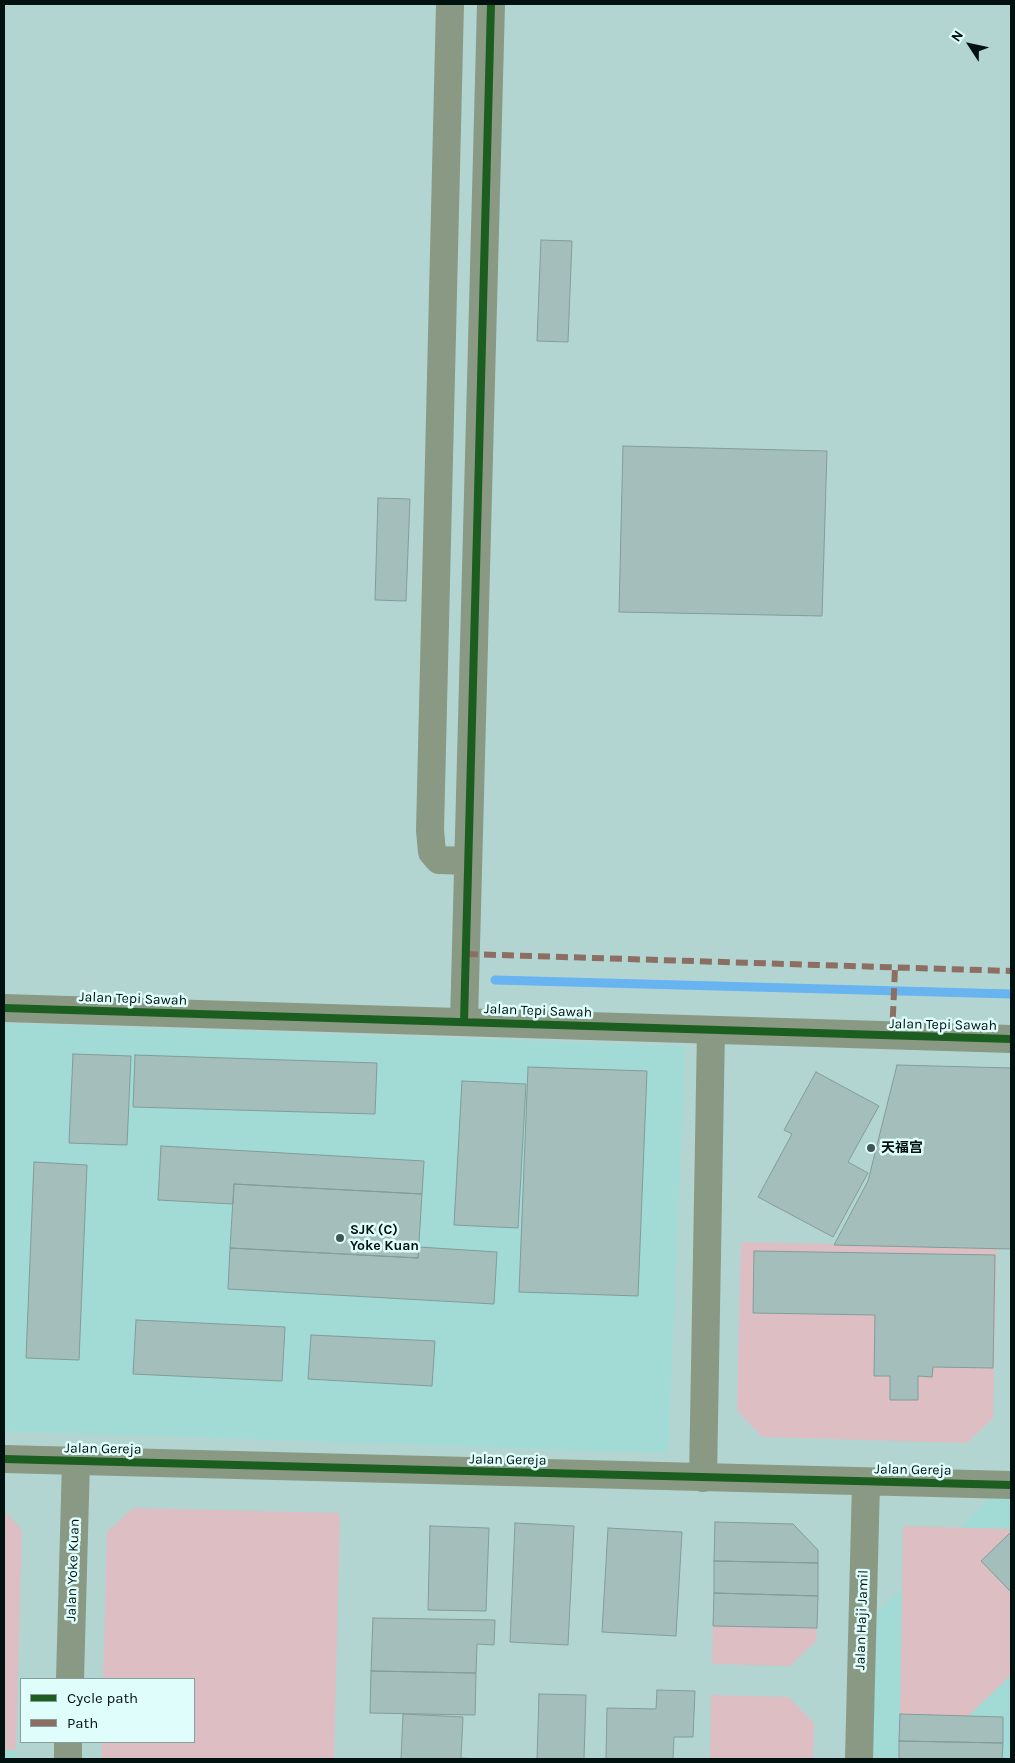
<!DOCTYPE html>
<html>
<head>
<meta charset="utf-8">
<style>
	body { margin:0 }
	#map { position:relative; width:1015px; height:1763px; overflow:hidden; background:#b3d5d2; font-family:Karla,sans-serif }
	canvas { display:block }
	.frame { position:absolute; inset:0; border:5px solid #001110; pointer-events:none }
	.legend { position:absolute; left:20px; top:1678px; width:175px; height:65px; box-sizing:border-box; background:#dffdfa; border:1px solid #869f9c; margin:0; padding:6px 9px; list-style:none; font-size:15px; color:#001110 }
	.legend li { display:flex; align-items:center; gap:10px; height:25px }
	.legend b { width:25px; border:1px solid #869f9c }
	.north { position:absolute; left:945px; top:20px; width:50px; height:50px; -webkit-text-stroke:4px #dffdfa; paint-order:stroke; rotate:305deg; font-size:14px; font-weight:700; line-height:20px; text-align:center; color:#001110 }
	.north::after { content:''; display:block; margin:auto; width:18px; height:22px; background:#001110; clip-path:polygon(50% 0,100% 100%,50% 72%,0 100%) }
</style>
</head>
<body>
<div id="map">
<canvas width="1015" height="1763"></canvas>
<div class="frame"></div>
<ul class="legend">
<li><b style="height:6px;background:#1b5e20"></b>Cycle path</li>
<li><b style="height:6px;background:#8d6e63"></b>Path</li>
</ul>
<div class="north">N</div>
</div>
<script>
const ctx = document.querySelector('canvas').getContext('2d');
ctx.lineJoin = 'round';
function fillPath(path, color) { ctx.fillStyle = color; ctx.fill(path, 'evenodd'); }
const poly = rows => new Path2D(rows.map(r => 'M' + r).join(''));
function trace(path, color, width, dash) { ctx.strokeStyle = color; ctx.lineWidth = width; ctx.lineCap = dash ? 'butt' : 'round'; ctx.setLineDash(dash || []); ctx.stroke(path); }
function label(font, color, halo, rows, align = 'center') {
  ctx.font = font + ' Karla,"Noto Sans SC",sans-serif'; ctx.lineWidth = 5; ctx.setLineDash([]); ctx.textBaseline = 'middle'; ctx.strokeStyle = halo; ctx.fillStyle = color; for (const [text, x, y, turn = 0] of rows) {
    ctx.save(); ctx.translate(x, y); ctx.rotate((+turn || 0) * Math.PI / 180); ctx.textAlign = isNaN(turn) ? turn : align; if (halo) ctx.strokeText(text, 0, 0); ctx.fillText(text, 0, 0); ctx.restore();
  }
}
const built = poly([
	[4,1023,685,1046,668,1453,4,1431],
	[990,1497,1011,1498,1011,1759,870,1759,875,1615],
	[4,1750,16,1750,16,1759,4,1759]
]);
const green = poly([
	[741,1242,997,1248,993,1418,967,1443,762,1437,737,1410],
	[754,1251,995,1255,993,1368,933,1367,932,1377,918,1376,918,1400,890,1400,890,1376,875,1376,875,1315,753,1313],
	[133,1508,340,1513,334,1759,101,1759,102,1742,194,1742,194,1679,103,1679,107,1532],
	[4,1511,22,1530,16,1750,4,1750],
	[903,1526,1011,1529,1011,1532,982,1561,1011,1592,1011,1675,968,1716,900,1714],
	[713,1626,817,1628,816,1641,790,1666,712,1664],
	[711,1695,789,1697,814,1723,813,1759,710,1759]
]);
const stream = poly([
	[495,980,1011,994]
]);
const building = poly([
	[541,240,572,241,568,342,537,341,541,240],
	[623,446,827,451,822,616,619,612,623,446],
	[378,498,410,499,406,601,375,600,378,498],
	[73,1054,131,1056,127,1145,69,1143,73,1054],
	[135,1055,377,1063,375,1114,133,1107,135,1055],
	[897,1065,1011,1068,1011,1249,834,1245,868,1181,897,1065],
	[528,1067,647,1071,638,1296,519,1292,528,1067],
	[816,1072,879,1106,848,1162,868,1173,833,1237,758,1197,792,1134,784,1130,816,1072],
	[462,1081,526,1084,518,1228,454,1225,462,1081],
	[161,1146,424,1161,422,1194,234,1184,233,1204,158,1200,161,1146],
	[34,1162,87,1165,79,1360,26,1358,34,1162],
	[234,1184,422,1194,418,1258,230,1248,234,1184],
	[419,1247,497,1252,494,1304,228,1289,230,1248,418,1258,419,1247],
	[754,1251,995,1255,993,1368,933,1367,932,1377,918,1376,918,1400,890,1400,890,1376,874,1376,875,1315,753,1313,754,1251],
	[136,1320,285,1327,282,1381,133,1374,136,1320],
	[311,1335,435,1341,432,1386,308,1379,311,1335],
	[715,1522,793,1524,818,1550,818,1563,714,1561,715,1522],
	[515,1523,574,1526,568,1645,510,1642,515,1523],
	[430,1526,489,1528,486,1611,428,1610,430,1526],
	[608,1528,682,1532,676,1636,602,1632,608,1528],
	[1011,1532,1011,1592,981,1561,1011,1532],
	[714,1561,818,1563,818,1596,714,1593,714,1561],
	[714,1593,818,1596,817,1628,713,1626,714,1593],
	[373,1618,495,1620,494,1645,477,1644,476,1673,371,1671,373,1618],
	[371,1671,476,1673,475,1715,370,1713,371,1671],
	[657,1690,695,1691,693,1737,674,1737,673,1759,606,1759,607,1708,656,1709,657,1690],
	[539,1694,586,1695,584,1759,537,1759,539,1694],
	[403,1714,463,1717,461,1758,476,1759,401,1759,403,1714],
	[900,1714,1003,1717,1003,1743,899,1741,900,1714],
	[899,1741,1003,1743,1002,1759,899,1759,899,1741]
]);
const minor = poly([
	[450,4,430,830,432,852,439,860,468,861],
	[464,1021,491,4],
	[4,1459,1011,1485],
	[703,1478,711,1030],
	[70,1679,76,1461],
	[68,1759,68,1742],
	[859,1759,866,1482]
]);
const tertiary = poly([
	[4,1008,1011,1039]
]);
const quiet = poly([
	[466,954,1011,971],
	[892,1036,895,968]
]);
const cycleway = poly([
	[4,1008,1011,1039],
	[464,1021,491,4],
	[4,1459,1011,1485]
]);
const markers = [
	[871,1148,5,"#3f5654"],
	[340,1238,5,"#3f5654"]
];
const streetNames = [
	["Jalan Tepi Sawah",133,999,2],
	["Jalan Tepi Sawah",538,1011,2],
	["Jalan Tepi Sawah",943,1025,1],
	["Jalan Gereja",103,1449,1],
	["Jalan Gereja",508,1460,1],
	["Jalan Gereja",913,1470,1],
	["Jalan Yoke Kuan",73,1570,-88],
	["Jalan Haji Jamil",862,1620,-88]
];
const poiNames = [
	["天福宫",881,1148],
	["SJK (C)",350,1230],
	["Yoke Kuan",350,1246]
];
fillPath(built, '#a2dad5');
fillPath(green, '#ddbec3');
trace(stream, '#67b4f0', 9);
fillPath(building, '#a4bebc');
trace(building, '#829c9a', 1);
trace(minor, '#899984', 28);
trace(tertiary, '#899984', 28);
trace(quiet, '#8d6e63', 6, [12, 6]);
trace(cycleway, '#1b5e20', 8);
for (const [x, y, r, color] of markers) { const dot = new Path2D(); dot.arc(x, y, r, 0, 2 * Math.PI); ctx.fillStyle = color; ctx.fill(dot); trace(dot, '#dffdfa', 2); }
label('14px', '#001110', '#dffdfa', streetNames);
label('bold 14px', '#001110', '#dffdfa', poiNames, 'left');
</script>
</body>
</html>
